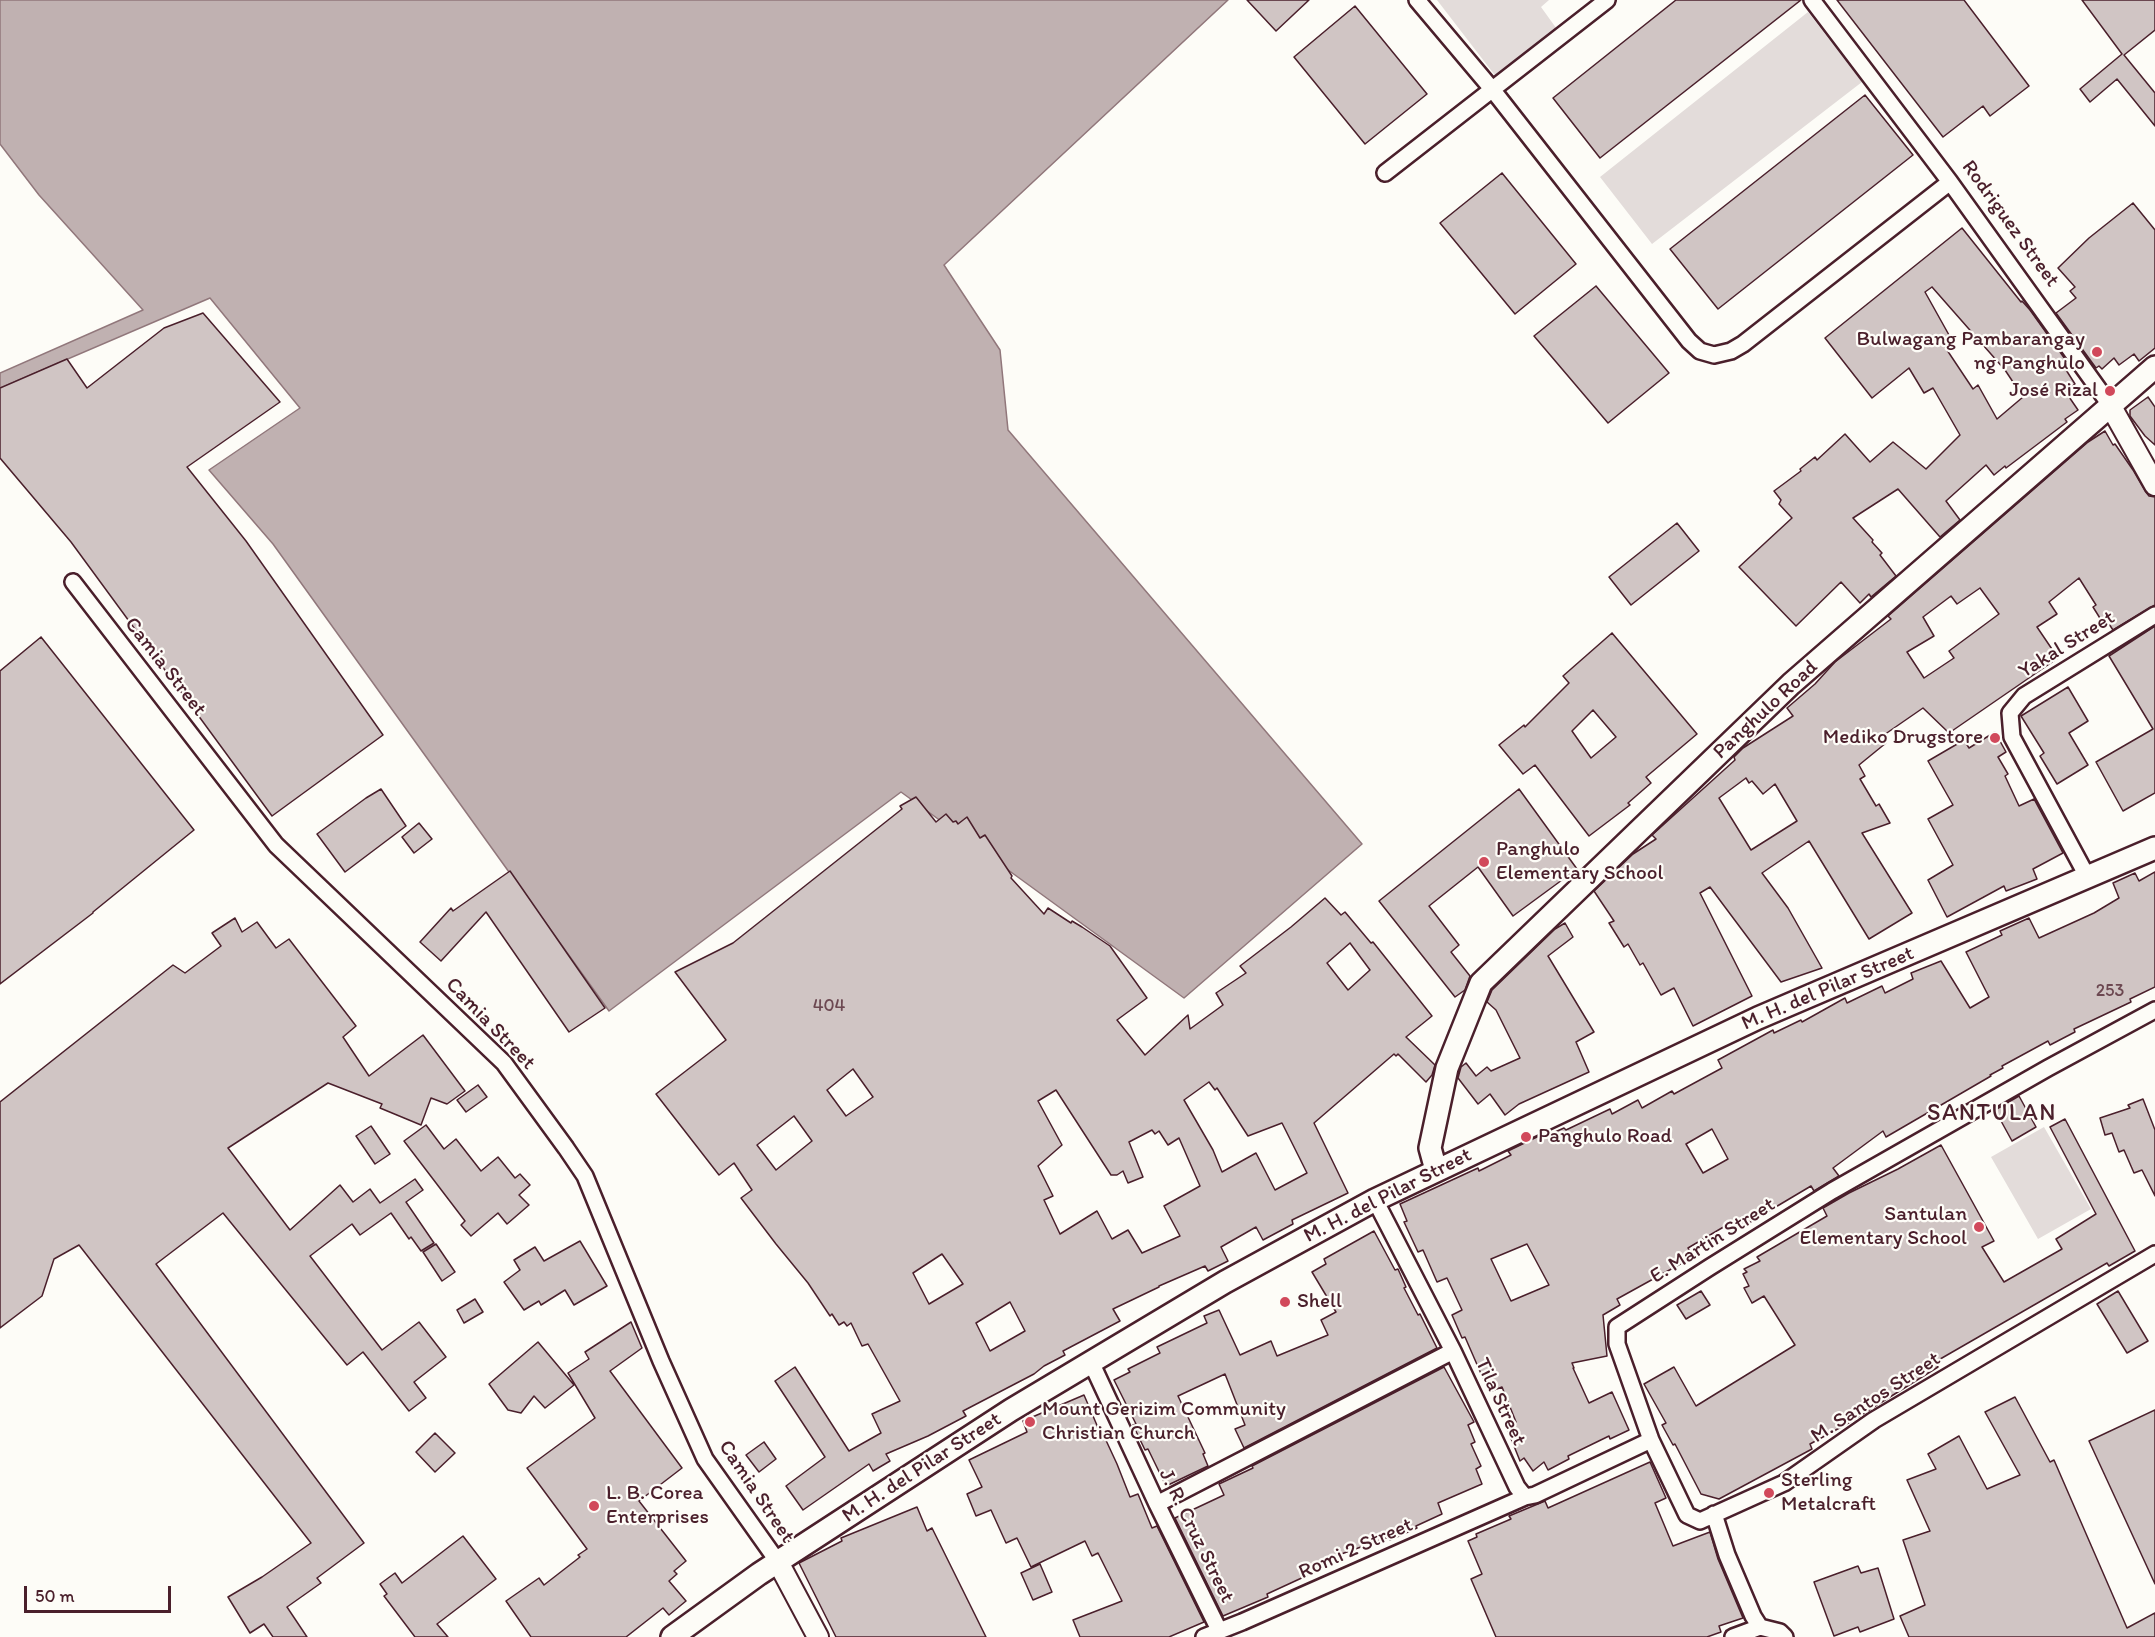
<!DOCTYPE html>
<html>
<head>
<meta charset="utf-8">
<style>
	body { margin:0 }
	#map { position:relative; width:2155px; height:1637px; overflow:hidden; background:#fdfcf7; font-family:Itim,sans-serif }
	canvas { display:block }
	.scale { position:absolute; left:24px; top:1586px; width:147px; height:27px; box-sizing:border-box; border:3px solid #4a1f2b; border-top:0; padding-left:8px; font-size:18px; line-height:21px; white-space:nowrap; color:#4a1f2b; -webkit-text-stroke:4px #fdfcf7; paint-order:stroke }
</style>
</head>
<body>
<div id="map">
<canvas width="2155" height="1637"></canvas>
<div class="scale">50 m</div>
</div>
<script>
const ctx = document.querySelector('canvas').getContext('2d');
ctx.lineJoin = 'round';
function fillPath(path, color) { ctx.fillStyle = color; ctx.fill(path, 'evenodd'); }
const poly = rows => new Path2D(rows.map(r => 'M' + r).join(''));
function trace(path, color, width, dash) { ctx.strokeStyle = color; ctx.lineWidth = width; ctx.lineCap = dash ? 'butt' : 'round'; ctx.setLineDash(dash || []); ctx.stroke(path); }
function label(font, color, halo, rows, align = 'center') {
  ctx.font = font + ' Itim,sans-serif'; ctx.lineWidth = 4.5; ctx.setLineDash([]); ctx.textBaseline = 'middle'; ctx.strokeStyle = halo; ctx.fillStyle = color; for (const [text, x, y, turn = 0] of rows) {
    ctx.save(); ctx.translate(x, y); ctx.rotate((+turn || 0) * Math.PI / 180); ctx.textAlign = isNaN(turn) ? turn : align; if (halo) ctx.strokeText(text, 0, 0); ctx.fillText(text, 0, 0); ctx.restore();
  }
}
const green = poly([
	[1437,0,1549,0,1541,7,1559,32,1497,78],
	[1808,12,1862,82,1652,244,1600,177],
	[2044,1127,2091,1209,2038,1239,1991,1157]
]);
const water = poly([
	[0,0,1228,0,944,265,1000,350,1008,430,1362,844,1184,998,901,792,609,1011,273,544,209,470,300,408,210,298,0,388,0,373,143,310,39,195,0,144,0,0]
]);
const building = poly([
	[1247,0,1309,0,1276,31,1247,0],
	[1676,0,1801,0,1600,158,1553,98,1676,0],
	[1837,0,1964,0,2029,86,1990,116,1983,106,1943,137,1837,0],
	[2082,0,2155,0,2155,30,2124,55,2155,93,2155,126,2117,79,2090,102,2080,89,2122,54,2082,0],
	[1355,6,1427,94,1365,144,1294,57,1355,6],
	[1865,95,1913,155,1718,309,1670,249,1865,95],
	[1502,173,1576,264,1515,314,1440,223,1502,173],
	[2133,203,2155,230,2155,348,2139,361,2134,354,2119,365,2114,358,2102,369,2099,366,2096,368,2056,313,2076,298,2070,291,2075,287,2058,268,2089,238,2133,203],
	[1962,228,2021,302,2022,301,2030,310,2065,359,2061,362,2075,384,2065,391,2078,410,2065,419,2067,422,2006,468,2005,466,1994,475,1986,465,1946,501,1960,520,1940,537,1898,489,1853,518,1873,540,1872,542,1882,553,1880,555,1896,576,1871,597,1869,594,1860,603,1841,582,1796,626,1739,567,1792,518,1779,504,1781,500,1774,491,1801,471,1800,469,1815,457,1817,460,1845,434,1870,462,1893,442,1926,469,1960,435,1933,388,1924,393,1909,368,1872,398,1825,338,1962,228],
	[1932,287,2005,370,2023,397,1997,419,1978,385,1973,389,1941,341,1949,335,1925,292,1932,287],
	[1596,286,1669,373,1608,423,1534,336,1596,286],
	[203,313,280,402,187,467,246,541,383,735,272,816,71,542,0,458,0,388,67,359,87,388,164,328,203,313],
	[2148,397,2155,407,2155,445,2145,436,2130,416,2130,410,2148,397],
	[2105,431,2113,445,2115,444,2133,470,2145,491,2149,496,2155,497,2155,605,2113,630,2107,621,2103,623,2093,607,2096,605,2079,578,2049,602,2057,614,2037,627,2058,658,1949,733,1923,708,1881,737,1886,743,1859,765,1865,776,1860,779,1876,806,1879,804,1890,823,1862,833,1912,913,1869,939,1809,841,1762,873,1788,908,1822,968,1781,982,1710,887,1700,893,1752,996,1693,1026,1674,988,1661,995,1643,963,1640,965,1628,944,1624,947,1609,923,1614,921,1594,891,1633,854,1656,839,1652,835,1735,760,1734,757,1743,748,1793,716,1787,708,1815,684,1835,662,1891,619,1888,616,2088,442,2105,431],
	[1980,588,1999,614,1949,651,1954,658,1924,678,1907,652,1934,636,1923,617,1951,596,1957,604,1980,588],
	[1746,778,1749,783,1752,781,1763,794,1775,784,1797,821,1751,850,1719,798,1746,778],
	[1677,523,1699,551,1631,605,1609,577,1677,523],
	[2155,626,2155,793,2123,811,2096,762,2153,729,2109,656,2155,626],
	[1612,633,1697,734,1646,777,1651,783,1628,803,1630,805,1589,836,1535,765,1523,774,1499,745,1524,725,1525,727,1569,683,1563,676,1612,633],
	[1593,710,1616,737,1591,758,1572,731,1593,710],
	[41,637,194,830,93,912,93,913,0,984,0,671,41,637],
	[2068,687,2088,721,2069,733,2088,765,2057,784,2040,756,2044,753,2021,716,2068,687],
	[1995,732,2006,752,1998,757,2008,774,2005,776,2019,806,2034,799,2063,853,2033,869,2037,879,2006,891,2004,886,1947,917,1928,880,1953,865,1928,819,1953,805,1928,761,1964,740,1969,748,1995,732],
	[381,789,406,826,345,872,317,834,366,798,381,789],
	[1519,789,1577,869,1513,916,1478,867,1429,906,1459,945,1451,952,1470,976,1465,990,1455,997,1379,901,1519,789],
	[916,797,936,822,946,814,953,822,956,821,958,824,967,817,980,838,985,835,1012,876,1011,878,1044,914,1048,908,1071,923,1072,921,1082,927,1110,946,1147,998,1117,1020,1145,1055,1188,1015,1190,1029,1223,1005,1216,993,1246,973,1240,966,1291,927,1325,898,1341,915,1345,912,1371,943,1373,942,1432,1016,1406,1037,1435,1065,1432,1075,1426,1082,1398,1054,1396,1056,1394,1054,1314,1123,1348,1193,1292,1220,1293,1224,1263,1240,1256,1227,1221,1247,1228,1261,1208,1271,1205,1266,1159,1286,1159,1287,1113,1309,1120,1321,1063,1351,1065,1355,1044,1366,1034,1374,963,1411,966,1416,928,1436,886,1454,890,1461,873,1471,869,1464,803,1510,786,1486,825,1457,775,1381,795,1367,849,1451,881,1433,872,1414,900,1401,868,1344,862,1346,851,1323,847,1326,844,1322,839,1325,832,1314,830,1316,808,1283,776,1244,741,1198,752,1190,734,1163,719,1175,656,1094,726,1040,675,972,733,943,902,809,900,806,916,797],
	[1350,943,1370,970,1348,990,1327,963,1350,943],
	[853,1069,873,1097,846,1116,827,1090,853,1069],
	[1209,1082,1215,1090,1217,1088,1248,1136,1282,1123,1307,1173,1275,1190,1256,1153,1222,1172,1213,1150,1184,1100,1209,1082],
	[1056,1090,1111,1175,1117,1175,1123,1171,1128,1183,1143,1177,1129,1142,1152,1130,1155,1134,1159,1131,1168,1145,1179,1138,1200,1186,1164,1206,1180,1236,1142,1253,1128,1230,1112,1239,1097,1211,1060,1234,1044,1200,1053,1196,1038,1166,1062,1145,1038,1101,1056,1090],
	[794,1116,812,1141,776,1170,757,1145,794,1116],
	[942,1254,963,1284,929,1304,913,1273,942,1254],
	[1010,1302,1025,1331,990,1351,976,1323,1010,1302],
	[419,823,432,839,414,853,402,837,419,823],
	[510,871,605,1008,569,1032,486,912,441,961,420,942,451,908,453,911,510,871],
	[2155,872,2155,987,2130,999,2131,1002,2074,1029,2075,1032,2050,1045,2048,1041,2002,1066,2003,1068,1990,1075,1991,1076,1886,1137,1883,1131,1833,1168,1839,1176,1814,1191,1811,1186,1742,1227,1737,1219,1688,1248,1693,1257,1617,1299,1620,1305,1603,1315,1607,1356,1572,1363,1574,1368,1573,1368,1589,1403,1612,1392,1629,1430,1610,1439,1609,1436,1568,1456,1569,1459,1548,1470,1544,1462,1533,1471,1524,1458,1520,1461,1506,1426,1516,1422,1502,1387,1489,1392,1465,1337,1462,1338,1452,1315,1462,1310,1447,1278,1437,1282,1423,1250,1418,1252,1404,1222,1407,1221,1400,1204,1478,1168,1479,1171,1511,1155,1508,1151,1545,1133,1546,1136,1564,1128,1566,1130,1610,1109,1612,1114,1638,1100,1642,1108,1672,1091,1674,1094,1722,1068,1718,1060,1773,1030,1774,1033,1801,1020,1802,1022,1845,998,1847,1003,1882,986,1885,993,1913,979,1911,973,1941,961,1970,1008,1989,997,1966,952,2002,935,2000,931,2029,918,2039,938,2094,913,2119,898,2113,883,2135,873,2139,881,2155,872],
	[1712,1129,1728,1159,1703,1173,1686,1144,1712,1129],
	[1527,1244,1549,1285,1511,1301,1491,1259,1527,1244],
	[235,918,242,932,257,922,276,948,289,939,356,1026,343,1037,369,1076,423,1035,465,1091,447,1104,431,1098,421,1125,380,1108,382,1104,328,1083,228,1148,290,1230,340,1185,353,1202,370,1189,380,1203,415,1179,423,1190,406,1202,434,1243,421,1251,411,1237,409,1239,391,1213,360,1235,352,1224,310,1256,382,1350,419,1322,446,1357,414,1382,426,1398,409,1411,363,1352,347,1365,223,1213,156,1264,364,1543,317,1578,321,1583,287,1607,307,1637,273,1637,264,1624,250,1633,228,1597,262,1577,311,1543,79,1245,54,1259,42,1296,0,1328,0,1102,173,965,185,973,221,946,212,933,235,918],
	[1565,923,1573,937,1548,956,1594,1032,1576,1042,1589,1072,1519,1104,1505,1115,1490,1094,1478,1104,1458,1078,1461,1067,1466,1063,1476,1076,1487,1067,1491,1071,1520,1058,1496,1010,1487,1002,1492,990,1555,929,1565,923],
	[478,1085,487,1097,466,1112,457,1100,478,1085],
	[2019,1096,2036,1127,2012,1141,1995,1110,2019,1096],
	[2143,1099,2155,1130,2155,1196,2142,1170,2134,1173,2124,1150,2119,1152,2112,1133,2105,1135,2100,1118,2130,1108,2128,1105,2143,1099],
	[2065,1119,2135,1251,2109,1266,2107,1263,1935,1362,1938,1367,1845,1425,1810,1444,1812,1449,1719,1499,1701,1494,1675,1444,1673,1445,1662,1425,1666,1423,1644,1384,1674,1367,1696,1406,1795,1345,1764,1296,1752,1303,1744,1288,1749,1286,1743,1274,1747,1272,1744,1269,1760,1261,1757,1257,1827,1216,1823,1208,1849,1193,1898,1169,1941,1145,1994,1241,1982,1247,2004,1282,2062,1249,2056,1239,2096,1214,2050,1127,2065,1119],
	[426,1125,444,1149,456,1139,481,1171,498,1157,515,1178,520,1174,530,1185,519,1195,529,1205,507,1224,498,1213,471,1236,461,1225,465,1221,404,1141,426,1125],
	[371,1126,390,1154,375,1164,356,1136,371,1126],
	[1374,1231,1395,1270,1398,1269,1406,1287,1404,1288,1418,1315,1420,1314,1437,1348,1244,1448,1235,1429,1245,1425,1225,1374,1178,1396,1205,1453,1203,1454,1208,1466,1166,1486,1148,1449,1145,1450,1133,1425,1136,1424,1114,1380,1130,1372,1128,1369,1160,1353,1157,1347,1207,1323,1204,1316,1219,1310,1240,1355,1271,1341,1277,1356,1328,1335,1321,1320,1336,1312,1312,1272,1326,1264,1324,1259,1374,1231],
	[580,1241,607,1286,574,1305,565,1290,541,1305,539,1301,524,1310,504,1282,520,1270,514,1260,535,1247,544,1261,580,1241],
	[436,1244,455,1272,442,1281,423,1252,436,1244],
	[1701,1291,1710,1305,1686,1319,1677,1305,1701,1291],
	[2118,1291,2148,1341,2127,1353,2097,1304,2118,1291],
	[475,1299,483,1312,464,1323,457,1310,475,1299],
	[631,1322,642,1348,610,1371,682,1468,639,1501,686,1561,674,1571,677,1574,669,1581,686,1601,669,1615,663,1608,626,1637,531,1637,506,1601,539,1578,544,1585,580,1557,578,1555,587,1549,527,1468,595,1418,568,1373,589,1359,585,1352,631,1322],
	[538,1342,574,1385,545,1408,534,1396,521,1413,508,1410,489,1384,538,1342],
	[1444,1367,1474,1422,1468,1425,1475,1442,1471,1444,1481,1466,1476,1469,1482,1484,1438,1503,1442,1514,1416,1526,1417,1528,1390,1540,1389,1537,1316,1563,1319,1570,1267,1594,1268,1597,1223,1616,1175,1518,1224,1495,1219,1484,1253,1468,1252,1466,1444,1367],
	[1084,1395,1102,1437,1104,1436,1117,1464,1130,1497,1138,1494,1152,1528,1157,1526,1204,1622,1169,1637,1080,1637,1073,1620,1122,1601,1098,1553,1092,1556,1085,1541,1031,1567,1017,1538,1006,1543,991,1510,976,1516,967,1494,982,1487,969,1460,1027,1432,1023,1421,1084,1395],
	[2015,1397,2050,1462,2054,1460,2127,1628,2155,1613,2155,1637,1909,1637,1900,1616,1925,1605,1903,1540,1930,1531,1907,1480,1936,1469,1928,1454,1959,1436,1987,1489,2020,1475,1985,1412,2015,1397],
	[2155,1410,2155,1584,2089,1441,2155,1410],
	[435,1433,455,1453,435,1472,416,1452,435,1433],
	[764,1442,776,1459,759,1472,746,1455,764,1442],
	[1650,1462,1666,1498,1655,1503,1673,1546,1710,1532,1718,1559,1743,1618,1719,1626,1721,1632,1707,1637,1496,1637,1471,1579,1482,1574,1468,1541,1477,1537,1476,1534,1511,1519,1509,1516,1545,1501,1548,1508,1650,1462],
	[917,1507,927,1531,932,1528,986,1637,836,1637,799,1563,842,1541,841,1538,917,1507],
	[463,1536,496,1579,437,1624,448,1637,415,1637,384,1596,387,1594,380,1584,395,1573,402,1583,463,1536],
	[1040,1564,1052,1592,1033,1600,1021,1573,1040,1564],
	[1858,1566,1861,1573,1878,1568,1894,1619,1860,1632,1858,1627,1834,1636,1814,1582,1858,1566]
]);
const minor = poly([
	[1417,0,1492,89,1689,341,1700,351,1714,355,1731,351,1743,344,1950,182],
	[1812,0,1950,182,2110,405],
	[1385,173,1607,0],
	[73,582,276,845,504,1063,566,1148,585,1176,661,1361,705,1459,778,1562],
	[2088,878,2012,737,2010,713,2024,696,2155,615],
	[2155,1010,2048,1068,1832,1191,1710,1267,1617,1327,1617,1344,1651,1440,1687,1515,1700,1521,1784,1483,1874,1420,2155,1254],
	[1375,1200,1453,1351,1517,1487,1525,1497],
	[1091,1362,1157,1504,1219,1630],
	[1157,1504,1453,1351],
	[1714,1514,1727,1555,1753,1616,1760,1627,1780,1632,1785,1637],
	[1204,1637,1242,1622,1525,1497,1535,1495,1651,1440],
	[1733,1637,1760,1627]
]);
const tertiary = poly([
	[2110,405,2155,485],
	[778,1562,818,1637]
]);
const secondary = poly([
	[1436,1170,1430,1148,1447,1068,1481,983,1791,684,2155,367],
	[672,1637,759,1574,1011,1410,1225,1282,1375,1200,1758,1018,2155,848]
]);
const markers = [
	[2097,352,6,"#d1495b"],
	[2110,391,6,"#d1495b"],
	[1995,738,6,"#d1495b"],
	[1484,862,6,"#d1495b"],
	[1526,1137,6,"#d1495b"],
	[1979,1227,6,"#d1495b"],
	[1285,1302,6,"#d1495b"],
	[1030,1422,6,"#d1495b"],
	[1769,1493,6,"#d1495b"],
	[594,1506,6,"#d1495b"]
];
const numberNames = [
	["253",2110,991],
	["404",829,1006]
];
const streetNames = [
	["Rodriguez Street",2010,224,54],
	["Yakal Street",2067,645,-32],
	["Camia Street",165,667,52],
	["Panghulo Road",1766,710,-43],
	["M. H. del Pilar Street",1828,989,-23],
	["Camia Street",490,1024,46],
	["M. H. del Pilar Street",1388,1196,-27],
	["E. Martin Street",1713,1241,-32],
	["M. Santos Street",1876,1398,-33],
	["Tila Street",1500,1402,65],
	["M. H. del Pilar Street",922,1468,-33],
	["Camia Street",756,1492,56],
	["J. R. Cruz Street",1196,1536,64],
	["Romi 2 Street",1356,1549,-24]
];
const poiNames = [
	["Bulwagang Pambarangay",2085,340,"right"],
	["ng Panghulo",2085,364,"right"],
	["José Rizal",2098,391,"right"],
	["Mediko Drugstore",1983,738,"right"],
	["Panghulo",1496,850],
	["Elementary School",1496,874],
	["Panghulo Road",1538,1137],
	["Santulan",1967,1215,"right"],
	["Elementary School",1967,1239,"right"],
	["Shell",1297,1302],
	["Mount Gerizim Community",1042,1410],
	["Christian Church",1042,1434],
	["Sterling",1781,1481],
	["Metalcraft",1781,1505],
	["L. B. Corea",606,1494],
	["Enterprises",606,1518]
];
const quarterNames = [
	["SANTULAN",1992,1114]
];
fillPath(green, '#e3dcda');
fillPath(water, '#c0b1b1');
trace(water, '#91777b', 1.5);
fillPath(building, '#d0c5c4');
trace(building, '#4a1f2b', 1.5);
trace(minor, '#4a1f2b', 20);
trace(tertiary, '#4a1f2b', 24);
trace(secondary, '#4a1f2b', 26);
trace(minor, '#fdfcf7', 15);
trace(tertiary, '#fdfcf7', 20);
trace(secondary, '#fdfcf7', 21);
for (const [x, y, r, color] of markers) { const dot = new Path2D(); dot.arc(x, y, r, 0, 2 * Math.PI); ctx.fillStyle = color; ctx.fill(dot); trace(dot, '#fdfcf7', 2); }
label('18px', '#6c4851', null, numberNames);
label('21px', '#4a1f2b', '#fdfcf7', streetNames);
label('21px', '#4a1f2b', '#fdfcf7', poiNames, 'left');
ctx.letterSpacing = '1.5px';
label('24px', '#4a1f2b', '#fdfcf7', quarterNames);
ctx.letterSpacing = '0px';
</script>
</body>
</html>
